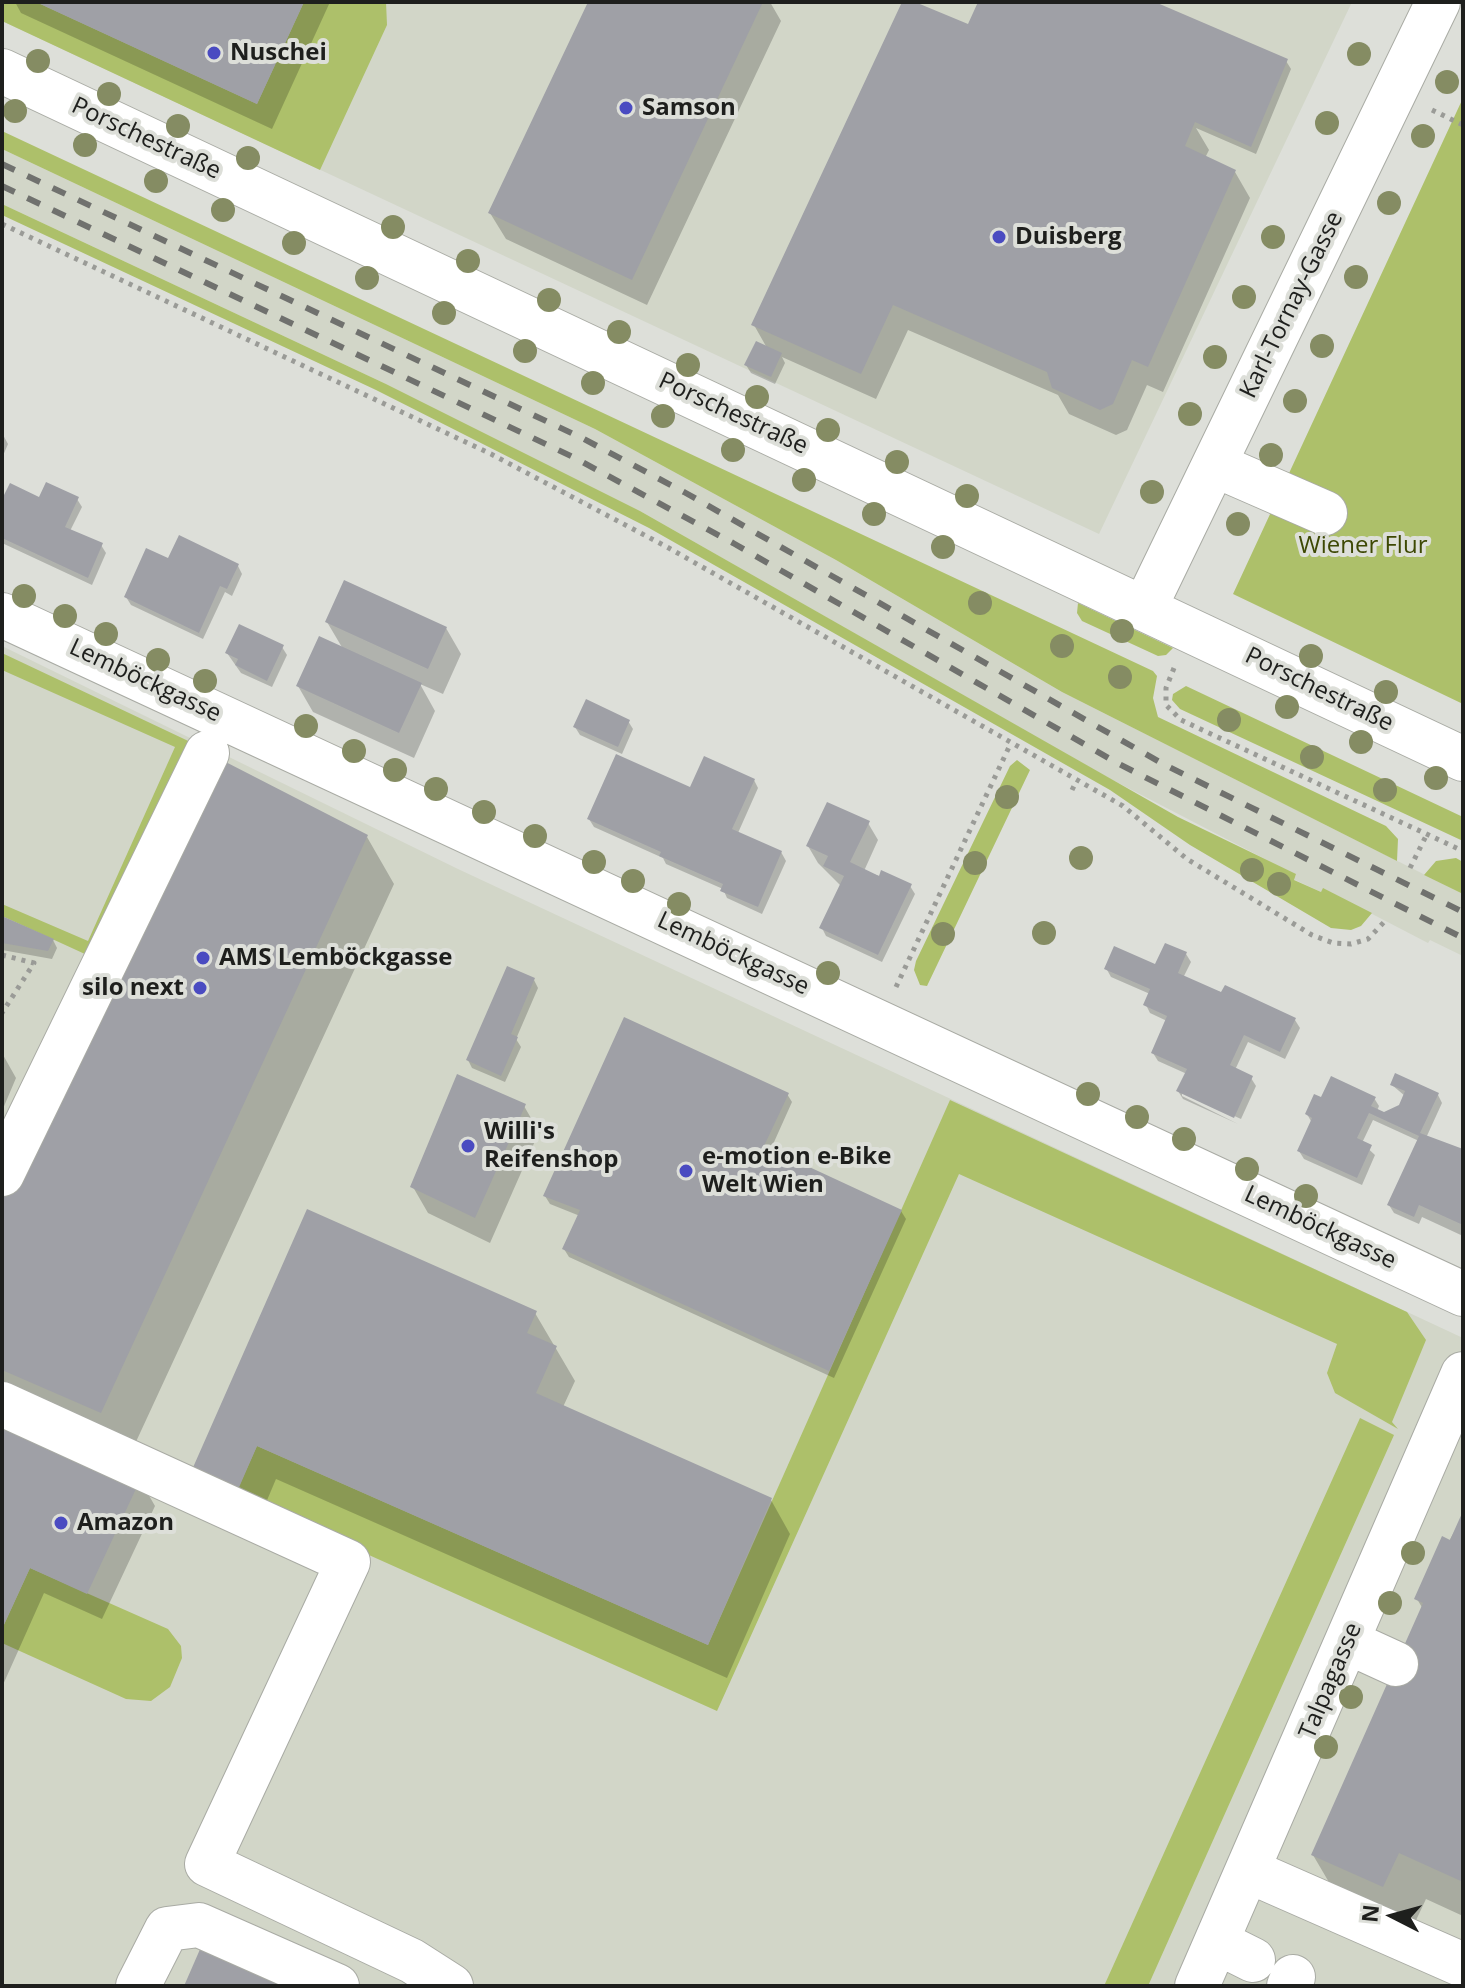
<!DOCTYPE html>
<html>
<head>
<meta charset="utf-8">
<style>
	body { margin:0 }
	#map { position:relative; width:1465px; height:1988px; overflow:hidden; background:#dddfd9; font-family:"Open Sans",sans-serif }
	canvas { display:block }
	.frame { position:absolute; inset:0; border:4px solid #1e1f1d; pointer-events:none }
	.north { position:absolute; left:1353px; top:1876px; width:80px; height:80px; -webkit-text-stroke:6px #dddfd9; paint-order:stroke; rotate:276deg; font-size:22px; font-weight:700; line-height:32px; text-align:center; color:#1e1f1d }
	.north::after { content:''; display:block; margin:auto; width:28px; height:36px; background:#1e1f1d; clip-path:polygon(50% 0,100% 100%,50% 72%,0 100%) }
</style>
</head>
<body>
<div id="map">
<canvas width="1465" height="1988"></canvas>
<div class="frame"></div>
<div class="north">N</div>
</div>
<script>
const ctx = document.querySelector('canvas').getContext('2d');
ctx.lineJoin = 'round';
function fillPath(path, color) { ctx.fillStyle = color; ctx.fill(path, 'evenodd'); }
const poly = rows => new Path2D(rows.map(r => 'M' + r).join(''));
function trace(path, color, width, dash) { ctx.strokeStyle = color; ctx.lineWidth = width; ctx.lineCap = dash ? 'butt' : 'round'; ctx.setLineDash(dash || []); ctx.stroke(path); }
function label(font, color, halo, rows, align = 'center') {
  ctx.font = font + ' "Open Sans",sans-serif'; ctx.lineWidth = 8; ctx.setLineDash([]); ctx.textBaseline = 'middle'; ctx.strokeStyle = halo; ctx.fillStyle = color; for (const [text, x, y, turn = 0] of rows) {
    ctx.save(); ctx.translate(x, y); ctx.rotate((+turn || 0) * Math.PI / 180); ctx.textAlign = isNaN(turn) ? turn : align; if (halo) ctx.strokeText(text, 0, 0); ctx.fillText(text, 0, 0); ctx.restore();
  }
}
const built = poly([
	[2,2,1352,2,1099,534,2,21],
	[2,149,595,429,836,560,1062,692,1463,894,1463,956,1430,940,1428,943,1324,889,1321,892,1293,879,1296,875,1101,774,640,511,386,384,2,204],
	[2,646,458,869,1463,1338,1463,1986,2,1986]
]);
const green = poly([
	[2,2,36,2,257,104,304,2,386,2,387,25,320,170,2,21],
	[1463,98,1463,704,1233,594],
	[2,131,1153,671,1157,676,1153,698,1158,717,1386,826,1398,839,1397,861,1062,692,836,560,595,429,2,149],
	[2,204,386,384,640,511,1178,817,1296,874,1294,880,1321,892,1323,888,1372,913,1361,926,1351,930,1331,928,1190,845,1110,790,649,528,376,390,2,215],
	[1078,603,1173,648,1166,655,1158,656,1082,621,1077,613],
	[2,653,201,747,98,960,2,916,2,904,88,941,175,747,2,670],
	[1186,686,1463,817,1463,841,1180,709,1172,700,1173,694],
	[1017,760,1030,770,927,986,920,985,914,970,916,961,1010,766],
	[1456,858,1463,862,1463,894,1424,875,1436,861],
	[950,1100,1407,1312,1426,1340,1392,1422,1398,1429,1335,1393,1327,1373,1337,1344,959,1174,717,1711,235,1495,257,1446,708,1645],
	[1360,1418,1394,1435,1148,1986,1104,1986],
	[30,1568,168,1629,181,1646,182,1658,170,1687,151,1701,126,1699,2,1643,2,1629]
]);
const shadow = poly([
	[15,2,330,2,272,129,21,13],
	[590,2,770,2,781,21,647,305,506,239,490,213],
	[905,2,973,29,980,2,1150,2,1286,61,1291,69,1256,154,1196,128,1209,150,1205,158,1235,172,1250,198,1163,392,1147,385,1127,430,1116,435,1069,414,1058,395,908,330,876,399,782,357,785,363,775,384,751,373,746,365,767,348,754,325],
	[2,433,8,444,2,458],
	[77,499,82,507,70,531,101,545,106,553,92,585,2,543,2,504],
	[169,561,238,566,242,574,232,596,225,592,203,639,131,605,126,597],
	[327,622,446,628,461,654,443,694,420,684,435,711,414,758,313,712,298,686,343,649],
	[282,647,287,655,272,687,241,673,227,653],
	[628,721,633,729,622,754,580,735,575,727],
	[754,780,758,788,738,833,781,852,786,861,762,914,727,898,723,889,666,864,663,858,594,827,589,819,691,790],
	[868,823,878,840,864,871,910,886,915,894,882,962,826,936,822,928,841,886,818,863,808,846],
	[367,837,394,884,128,1459,2,1404,2,1197],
	[2,918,53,940,57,948,52,959,2,950],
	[1186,954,1191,962,1183,978,1295,1020,1300,1028,1285,1059,1248,1042,1235,1070,1251,1078,1256,1086,1241,1119,1182,1092,1182,1096,1238,1124,1183,1099,1178,1091,1187,1074,1158,1061,1153,1053,1167,1021,1150,1013,1146,1005,1150,994,1111,977,1106,968,1156,966],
	[534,980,538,988,516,1039,521,1047,505,1082,472,1068,468,1060],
	[2,1053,16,1078,2,1111],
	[1392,1085,1438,1095,1442,1103,1426,1138,1463,1151,1463,1236,1422,1217,1419,1224,1394,1213,1389,1205,1419,1141,1373,1120,1362,1143,1375,1155,1362,1185,1304,1159,1299,1151,1312,1123,1307,1114,1322,1100,1374,1098,1379,1106,1377,1111,1384,1114,1400,1106,1405,1096],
	[787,1094,792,1102,770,1151,901,1211,906,1219,834,1378,569,1257,564,1249,580,1216,550,1204,545,1196],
	[524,1106,539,1132,490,1243,428,1213,413,1187],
	[535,1313,575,1381,563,1407,771,1500,790,1534,727,1678,276,1479,257,1524,193,1472],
	[2,1418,140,1480,155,1506,102,1619,44,1593,2,1687],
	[1463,1516,1463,1916,1426,1899,1410,1933,1340,1901,1313,1855,1423,1609,1417,1599]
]);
const building = poly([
	[36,2,304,2,257,104],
	[588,2,763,2,632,280,488,213],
	[902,2,915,2,968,24,978,2,1155,2,1288,59,1251,147,1195,122,1185,146,1236,170,1148,367,1132,360,1113,404,1100,410,1052,388,1047,372,893,305,861,374,751,325],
	[756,341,782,353,771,377,744,365],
	[46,482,79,497,65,527,103,543,88,578,2,538,2,499,10,483,39,497],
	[179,535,239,564,227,589,220,586,199,633,124,597,146,548,168,558],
	[344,580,447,627,428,669,325,622],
	[239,624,284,645,267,681,235,665,238,659,225,653],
	[319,636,422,683,399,733,296,686],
	[586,699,630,720,618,747,573,727],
	[616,754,690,787,704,756,755,779,732,829,782,851,758,907,720,891,723,884,659,856,661,852,587,819],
	[214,756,368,835,101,1413,2,1370,2,1193],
	[827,802,870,821,850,862,879,876,881,870,912,884,878,955,819,928,844,876,823,866,828,856,806,846],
	[2,916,54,939,48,951,2,943],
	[1165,943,1187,952,1178,973,1221,992,1225,985,1296,1018,1280,1052,1244,1035,1230,1065,1253,1076,1234,1118,1176,1091,1187,1069,1151,1053,1167,1016,1143,1005,1150,989,1104,969,1114,946,1155,964],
	[507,966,535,978,511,1034,518,1037,501,1076,466,1060],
	[624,1017,789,1093,764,1146,902,1210,829,1371,562,1249,580,1210,543,1196],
	[1395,1073,1439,1093,1420,1133,1463,1149,1463,1225,1419,1205,1414,1217,1387,1205,1419,1136,1369,1113,1357,1138,1372,1145,1357,1178,1297,1151,1312,1118,1305,1114,1314,1094,1321,1097,1331,1076,1376,1097,1371,1106,1384,1112,1399,1105,1405,1091,1390,1085],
	[457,1074,526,1104,475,1218,410,1187],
	[307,1209,537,1311,527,1333,557,1346,536,1393,772,1498,708,1645,257,1446,237,1492,191,1472],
	[2,1416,141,1478,87,1594,30,1568,2,1629],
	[1463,1511,1463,1882,1399,1853,1383,1887,1311,1855,1423,1603,1414,1599,1442,1536,1450,1540],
	[201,1947,289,1986,184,1986]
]);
const path = poly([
	[1432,110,1463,125],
	[2,224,491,454,667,547,1123,806,1187,859,1312,935,1333,943,1351,944,1368,939,1386,920],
	[1174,668,1166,688,1166,705,1181,720,1463,851],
	[1072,790,1076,782],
	[1410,868,1427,834],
	[2,955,34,963,2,1013],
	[896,987,1010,745]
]);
const minor = poly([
	[2,71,1463,759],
	[1215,465,1325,513],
	[1145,607,1438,2],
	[2,615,1463,1294],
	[2,1174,207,753],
	[2,1404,348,1562,207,1864,412,1961,451,1986],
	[1348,1642,1396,1664],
	[1249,1871,1463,1965],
	[1217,1942,1253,1960],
	[138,1986,167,1929,199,1925,337,1986],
	[1197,1986,1463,1374],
	[1289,1986,1293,1977]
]);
const rail = poly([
	[2,164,582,438,684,492,1165,765,1463,912],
	[2,186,573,457,733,543,1119,764,1463,938]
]);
const trees = [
	[1359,54],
	[38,61],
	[1447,82],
	[109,94],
	[15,111],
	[1327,123],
	[178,126],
	[1423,136],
	[85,145],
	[248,158],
	[156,181],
	[1389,203],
	[223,210],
	[393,227],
	[1273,237],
	[294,243],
	[468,261],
	[1356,277],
	[367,278],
	[1244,297],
	[549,300],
	[444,313],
	[619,332],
	[1322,346],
	[525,351],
	[1215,357],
	[688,365],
	[593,383],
	[757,397],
	[1295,401],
	[1190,414],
	[663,416],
	[828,430],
	[733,450],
	[1271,455],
	[897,462],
	[804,480],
	[1152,492],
	[967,496],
	[874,514],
	[1238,524],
	[943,547],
	[24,596],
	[980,603],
	[65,616],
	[1122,631],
	[106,634],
	[1062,646],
	[1311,656],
	[158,660],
	[1120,677],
	[205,681],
	[1386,692],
	[1287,707],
	[1229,720],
	[306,726],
	[1361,742],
	[354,751],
	[1312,757],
	[395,770],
	[1436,778],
	[436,789],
	[1385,790],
	[1007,797],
	[484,812],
	[535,836],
	[1081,858],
	[594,862],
	[975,863],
	[1252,870],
	[633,881],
	[1279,884],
	[679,904],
	[1044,933],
	[943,934],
	[828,973],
	[1088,1094],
	[1137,1117],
	[1184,1139],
	[1247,1169],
	[1306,1196],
	[1413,1553],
	[1390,1603],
	[1351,1697],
	[1326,1747]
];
const markers = [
	[214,53,8,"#4a4bc1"],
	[626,108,8,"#4a4bc1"],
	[999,237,8,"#4a4bc1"],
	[203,958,8,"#4a4bc1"],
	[200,988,8,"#4a4bc1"],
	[468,1146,8,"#4a4bc1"],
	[686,1171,8,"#4a4bc1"],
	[61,1523,8,"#4a4bc1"]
];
const poiNames = [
	["Nuschei",230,53],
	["Samson",642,108],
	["Duisberg",1015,237],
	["AMS Lemböckgasse",219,958],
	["silo next",184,988,"right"],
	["Willi's",484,1132],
	["Reifenshop",484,1160],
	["e-motion e-Bike",702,1157],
	["Welt Wien",702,1185],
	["Amazon",77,1523]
];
const streetNames = [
	["Porschestraße",146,139,25],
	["Karl-Tornay-Gasse",1292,305,-64],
	["Porschestraße",733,414,25],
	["Lemböckgasse",145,681,25],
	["Porschestraße",1319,690,26],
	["Lemböckgasse",733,954,25],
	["Lemböckgasse",1320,1228,25],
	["Talpagasse",1331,1681,-67]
];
const parkNames = [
	["Wiener Flur",1363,546]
];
fillPath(built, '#d2d6c8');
fillPath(green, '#adc06a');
fillPath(shadow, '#0003');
fillPath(building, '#9fa0a6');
trace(minor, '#a9aba4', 46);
trace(path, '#9a9b97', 5, [4, 6]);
trace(minor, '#fff', 44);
trace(rail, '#70716e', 6, [14, 14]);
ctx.fillStyle = '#858c63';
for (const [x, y] of trees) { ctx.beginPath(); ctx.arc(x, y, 12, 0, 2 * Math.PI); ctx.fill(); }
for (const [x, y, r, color] of markers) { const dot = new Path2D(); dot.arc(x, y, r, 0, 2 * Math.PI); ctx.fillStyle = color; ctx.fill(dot); trace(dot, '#dddfd9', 3); }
label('bold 24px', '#1e1f1d', '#dddfd9', poiNames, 'left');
label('24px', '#1e1f1d', '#dddfd9', streetNames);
label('24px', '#3d4803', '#dddfd9', parkNames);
</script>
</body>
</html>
